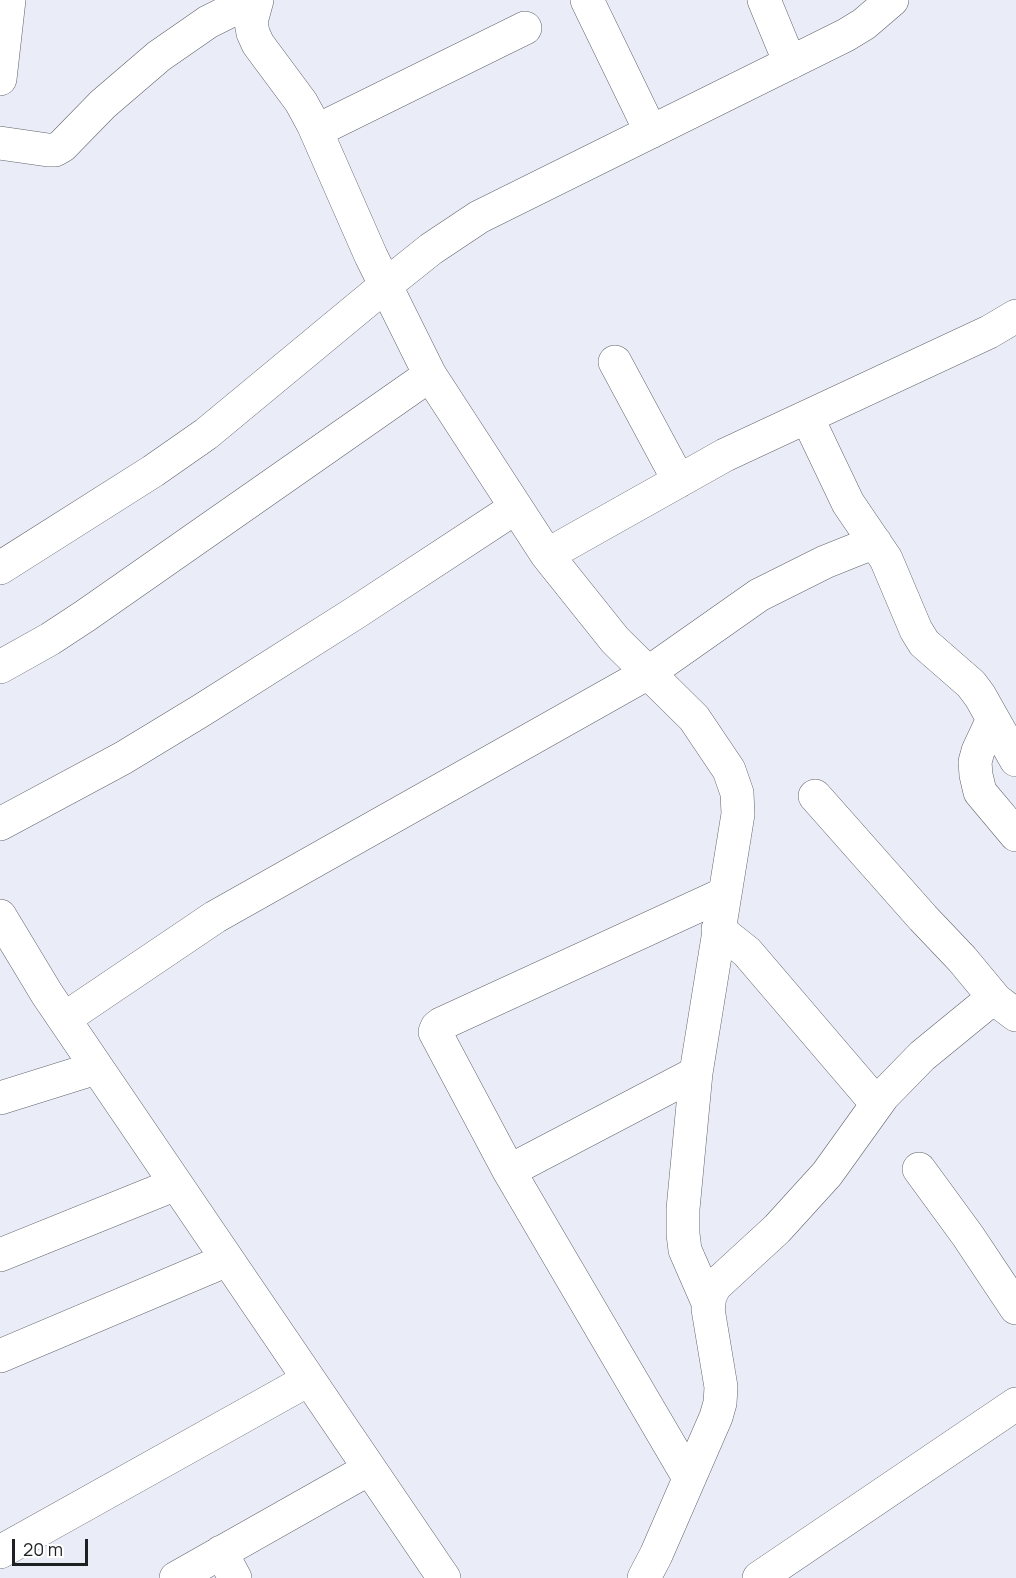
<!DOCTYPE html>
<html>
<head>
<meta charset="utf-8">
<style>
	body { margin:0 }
	#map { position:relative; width:1016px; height:1578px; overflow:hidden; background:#eaedf7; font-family:Manrope,sans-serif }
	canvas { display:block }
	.scale { position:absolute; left:12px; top:1539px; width:76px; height:27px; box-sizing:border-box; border:3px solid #1f2023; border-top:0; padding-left:8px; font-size:18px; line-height:21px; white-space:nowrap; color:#1f2023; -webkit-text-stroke:4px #fff; paint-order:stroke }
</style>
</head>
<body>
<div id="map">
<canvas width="1016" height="1578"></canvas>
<div class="scale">20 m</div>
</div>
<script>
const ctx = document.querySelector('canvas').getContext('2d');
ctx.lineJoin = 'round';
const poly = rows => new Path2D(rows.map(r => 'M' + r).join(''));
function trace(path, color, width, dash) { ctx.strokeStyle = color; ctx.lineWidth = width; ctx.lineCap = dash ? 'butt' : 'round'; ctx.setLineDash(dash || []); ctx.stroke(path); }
const minor = poly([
	[257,0,251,22,253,33,258,44,301,102,313,124,371,256,430,375,547,555,615,640,694,718,729,770,737,793,738,814,696,1073,683,1209,683,1234,685,1250,709,1305],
	[587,0,651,132],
	[764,0,790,63],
	[0,79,9,0],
	[316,131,525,28],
	[0,143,48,150,55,150,62,146,103,104,159,56,208,22,252,0],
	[615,362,679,481],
	[807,417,848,503,886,559,916,630,924,643,971,684,980,696,1016,760],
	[547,555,725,455,989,332,1016,316],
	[0,568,153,471,206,434,386,285,431,249,479,217,846,35,864,24,892,0],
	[0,667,50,639,85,616,430,375],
	[993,719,978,751,975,762,976,775,980,792,1016,835],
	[815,796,923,918,962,959,996,1000],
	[0,824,123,758,202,710,355,613,515,508],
	[0,916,47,994,444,1578],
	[718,929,747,952,877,1104],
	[64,1019,215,917,648,673,759,595,825,562,875,542],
	[0,1098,96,1068],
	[919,1169,968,1236,1016,1308],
	[509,1171,696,1073],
	[0,1255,176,1184],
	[0,1356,227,1260],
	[689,1478,509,1171,435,1032,437,1027,441,1024,724,894],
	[0,1552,308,1380],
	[221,1552,235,1578],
	[176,1578,369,1469],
	[644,1578,656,1555,716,1417,720,1403,721,1387,708,1309,710,1296,715,1286,777,1229,827,1174,883,1096,922,1056,988,1002,996,1000,1016,1015],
	[759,1578,1016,1404]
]);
trace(minor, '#60636b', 34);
trace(minor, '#fff', 33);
</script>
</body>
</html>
